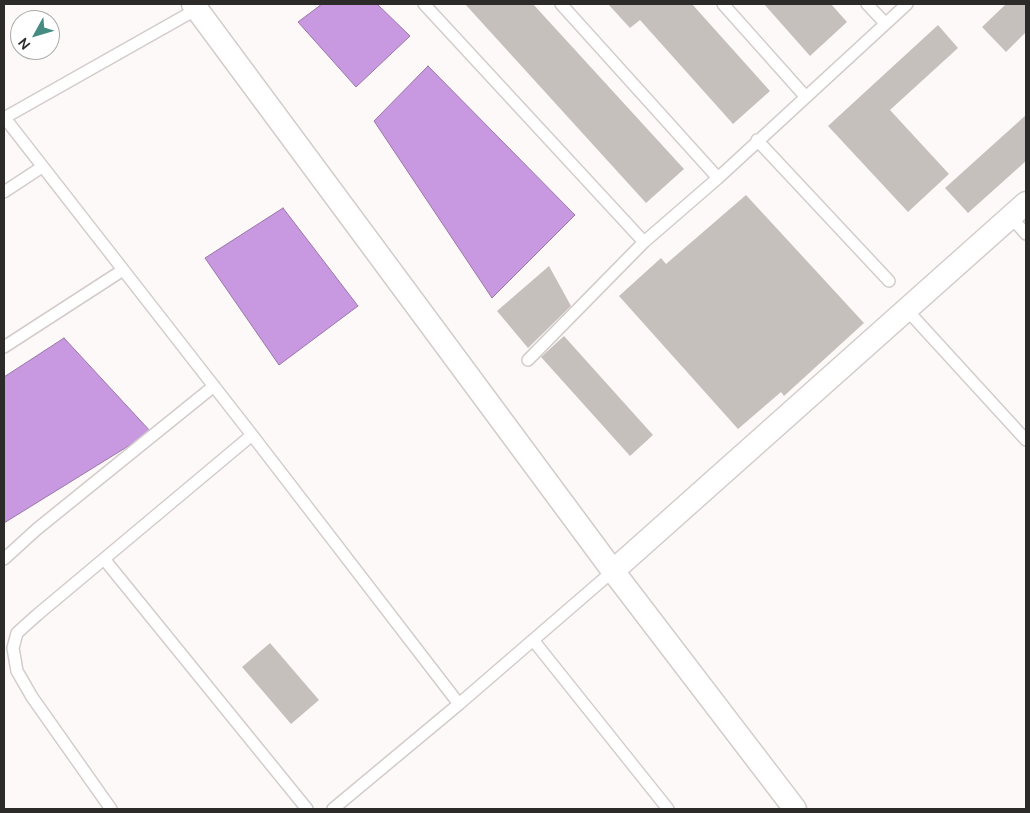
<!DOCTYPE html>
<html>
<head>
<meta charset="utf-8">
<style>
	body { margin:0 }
	#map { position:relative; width:1030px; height:813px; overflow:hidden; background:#fef9f9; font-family:Ubuntu,sans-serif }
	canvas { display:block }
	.frame { position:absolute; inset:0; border:5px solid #2d2a2a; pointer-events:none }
	.north { position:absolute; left:10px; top:10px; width:50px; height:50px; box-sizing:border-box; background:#fff; border:1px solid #abaaaa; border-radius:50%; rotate:231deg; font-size:14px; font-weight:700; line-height:20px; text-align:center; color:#2d2a2a }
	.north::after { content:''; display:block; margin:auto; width:18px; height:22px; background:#458b82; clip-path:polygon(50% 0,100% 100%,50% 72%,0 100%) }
</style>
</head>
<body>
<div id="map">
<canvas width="1030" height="813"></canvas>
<div class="frame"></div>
<div class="north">N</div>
</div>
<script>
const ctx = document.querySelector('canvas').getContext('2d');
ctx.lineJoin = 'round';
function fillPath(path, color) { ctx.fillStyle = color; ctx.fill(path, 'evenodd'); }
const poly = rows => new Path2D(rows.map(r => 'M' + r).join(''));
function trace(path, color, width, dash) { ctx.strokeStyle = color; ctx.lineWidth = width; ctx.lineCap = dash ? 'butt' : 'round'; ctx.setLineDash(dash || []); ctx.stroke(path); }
const water = poly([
	[322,4,377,4,410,36,356,87,298,22,322,4],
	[428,66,575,215,492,298,374,121,428,66],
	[283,208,358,306,279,365,205,258,283,208],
	[64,338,151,432,4,523,4,377,64,338]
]);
const building = poly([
	[465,4,533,4,684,169,646,203],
	[608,4,692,4,770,91,733,124,640,20,630,28],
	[764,4,831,4,847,22,810,56],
	[1004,4,1026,4,1026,32,1006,52,982,27,1005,5],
	[938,25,958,48,890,110,949,174,908,212,828,126],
	[1026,115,1026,161,968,213,945,188],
	[746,195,864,323,784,396,781,392,738,429,619,296,661,258,666,264],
	[549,266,571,306,528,348,497,311],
	[564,336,653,435,630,456,541,357],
	[270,643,319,700,291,724,242,667]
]);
const service = poly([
	[424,4,644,242],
	[723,4,805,96],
	[867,4,885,23],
	[4,117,252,435,459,704,613,571],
	[4,118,197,9],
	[757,140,889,281],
	[718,178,907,4],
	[4,192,42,167],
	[1011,217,1026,234],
	[907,310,1026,440],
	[4,347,123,270],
	[528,360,644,242,718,178,561,4],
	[4,559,37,529,214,386],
	[104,559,307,809],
	[533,640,668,809],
	[111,809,32,697,17,671,13,648,17,633,37,615,252,435],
	[333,809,459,704]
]);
const minor = poly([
	[193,4,613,571,795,809],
	[613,571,1026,203]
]);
fillPath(water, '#c898e0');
trace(water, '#9a77a9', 1);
fillPath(building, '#c6c0bc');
trace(service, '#d3cccb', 14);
trace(minor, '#d3cccb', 25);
trace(service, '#fff', 11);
trace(minor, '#fff', 22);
</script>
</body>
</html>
